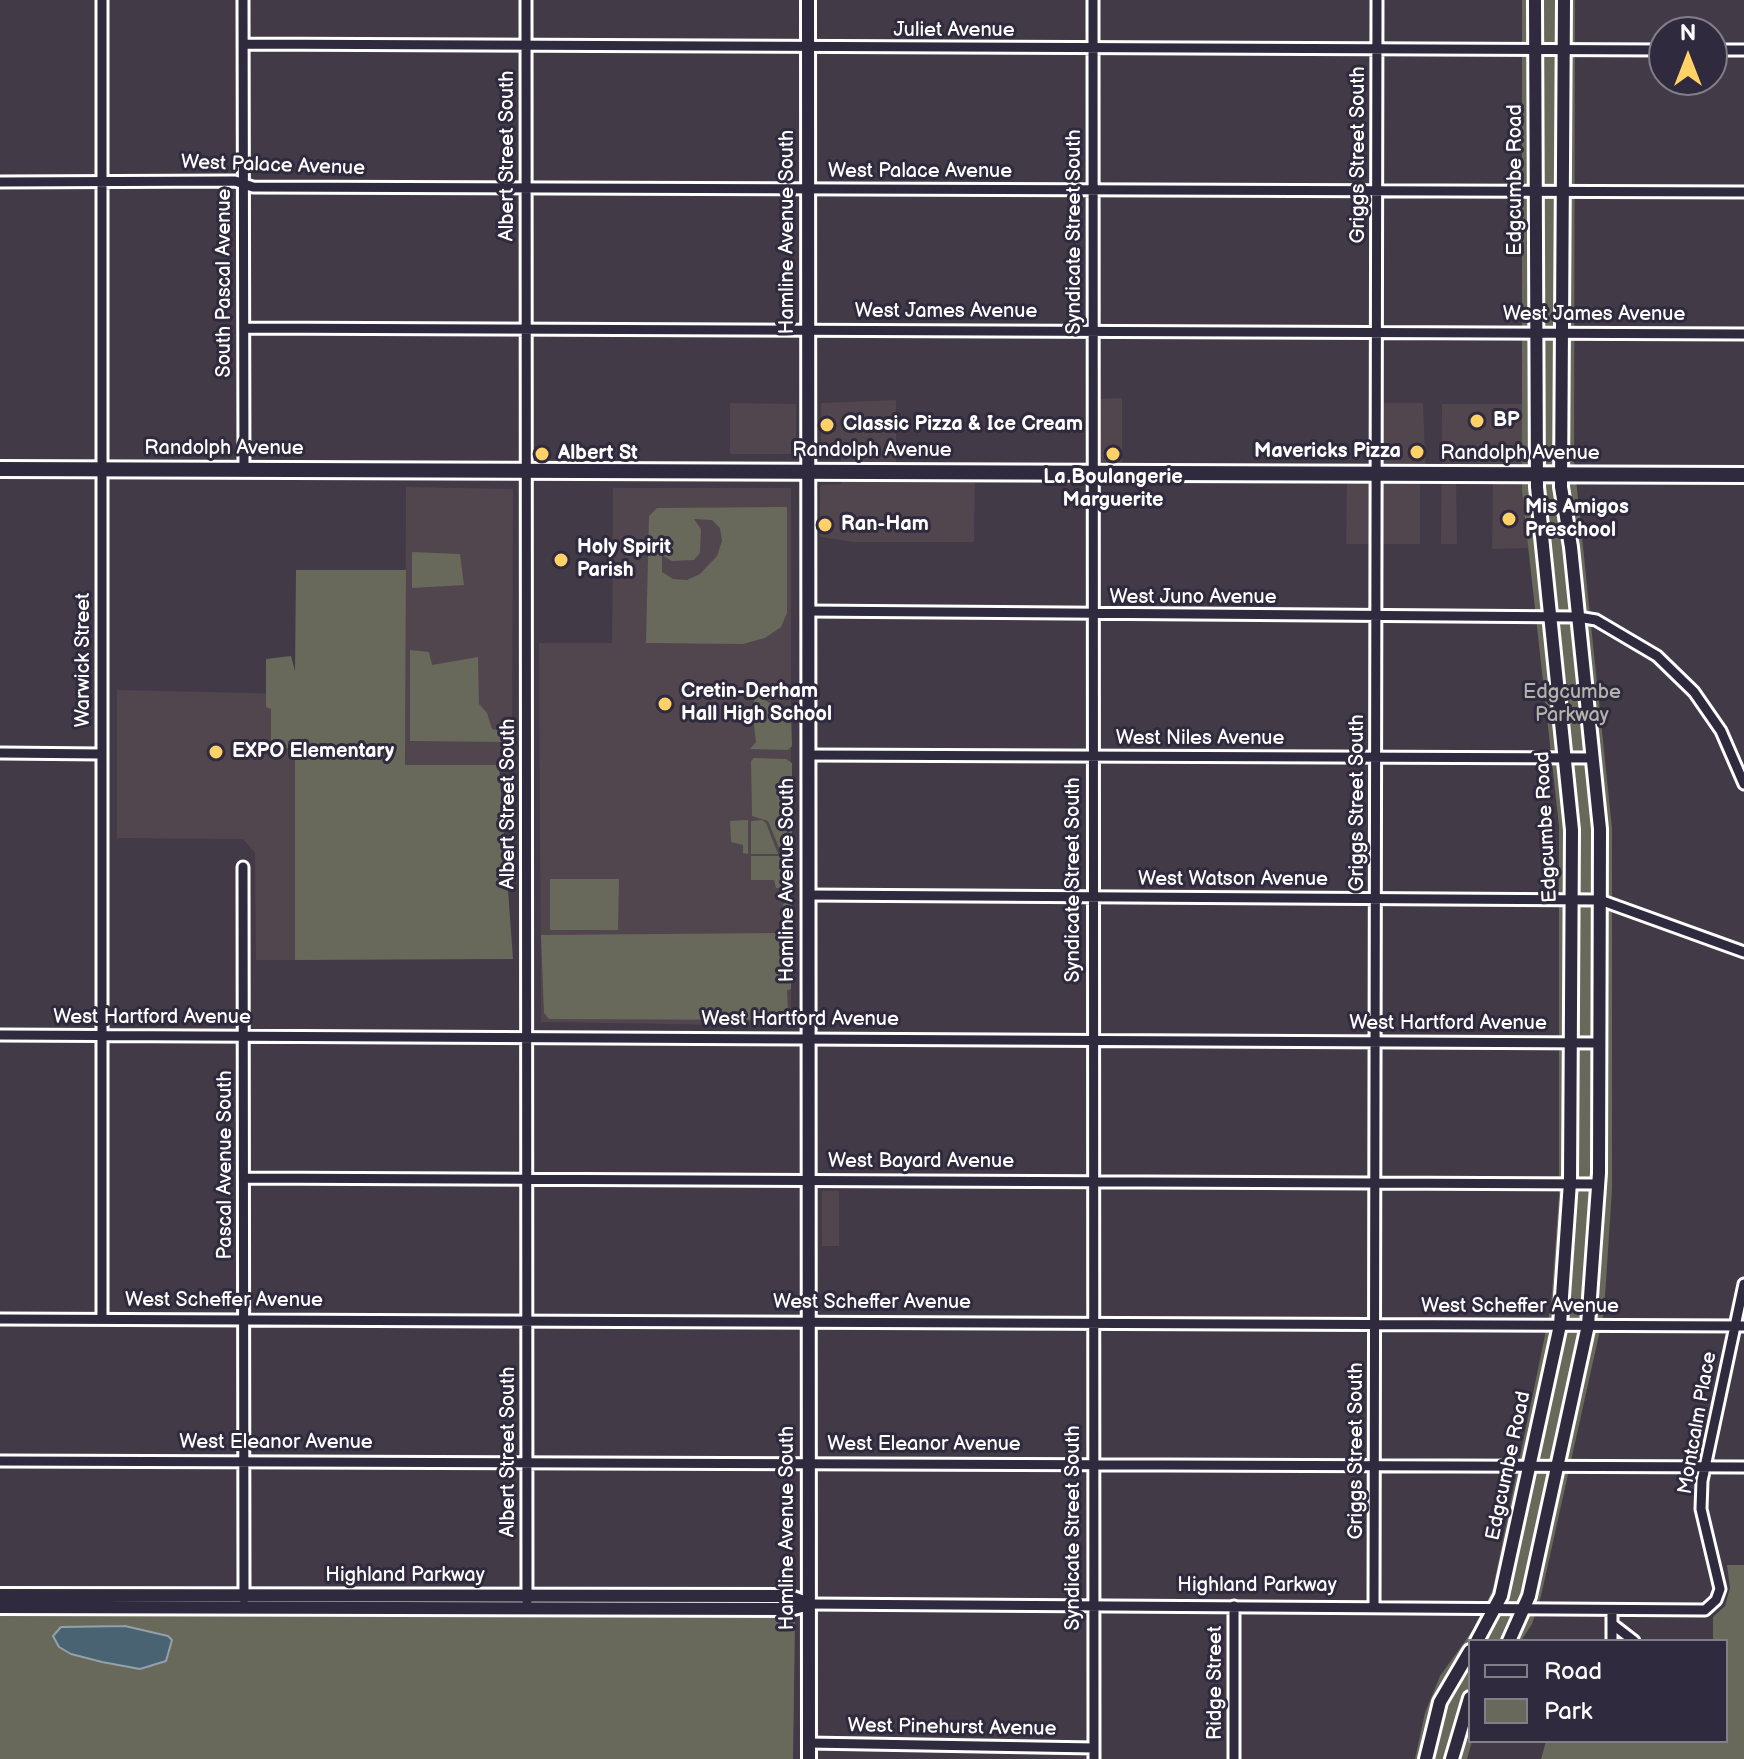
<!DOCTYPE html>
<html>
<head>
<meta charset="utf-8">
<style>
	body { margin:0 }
	#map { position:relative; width:1744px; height:1759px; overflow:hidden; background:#433a47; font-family:"Balsamiq Sans",sans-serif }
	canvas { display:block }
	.legend { position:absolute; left:1468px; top:1639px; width:260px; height:104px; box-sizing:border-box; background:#2f2a3d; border:2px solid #827f8b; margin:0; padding:10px 14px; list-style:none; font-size:24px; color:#fff }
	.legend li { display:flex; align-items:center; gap:16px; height:40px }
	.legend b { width:40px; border:2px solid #827f8b }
	.north { position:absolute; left:1648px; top:16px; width:80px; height:80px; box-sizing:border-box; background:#2f2a3d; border:2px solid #827f8b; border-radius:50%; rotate:0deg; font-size:22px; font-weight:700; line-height:32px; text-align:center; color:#fff }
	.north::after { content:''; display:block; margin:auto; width:28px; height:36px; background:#ffd166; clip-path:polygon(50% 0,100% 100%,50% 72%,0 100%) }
</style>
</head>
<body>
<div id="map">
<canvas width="1744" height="1759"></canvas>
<ul class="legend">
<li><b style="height:10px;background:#2f2a3d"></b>Road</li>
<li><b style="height:22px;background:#68695a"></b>Park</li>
</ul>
<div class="north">N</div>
</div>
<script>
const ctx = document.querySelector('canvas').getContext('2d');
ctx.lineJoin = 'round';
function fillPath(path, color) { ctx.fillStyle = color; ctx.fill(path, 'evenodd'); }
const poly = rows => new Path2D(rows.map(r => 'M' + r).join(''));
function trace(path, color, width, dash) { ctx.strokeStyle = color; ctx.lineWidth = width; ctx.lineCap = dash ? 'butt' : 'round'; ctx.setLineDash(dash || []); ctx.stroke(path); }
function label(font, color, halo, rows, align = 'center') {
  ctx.font = font + ' "Balsamiq Sans",sans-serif'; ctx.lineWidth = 6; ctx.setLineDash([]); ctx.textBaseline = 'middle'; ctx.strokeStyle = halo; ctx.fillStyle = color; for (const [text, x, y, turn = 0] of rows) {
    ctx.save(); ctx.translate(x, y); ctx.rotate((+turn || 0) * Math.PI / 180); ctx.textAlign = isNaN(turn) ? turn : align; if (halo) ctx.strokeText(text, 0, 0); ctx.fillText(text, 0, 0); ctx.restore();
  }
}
const built = poly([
	[1122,398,1122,473,1091,474,1093,399],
	[896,400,896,473,975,472,974,542,853,542,820,537,820,485,841,484,841,458,821,457,821,403],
	[730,403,796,404,796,454,730,454],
	[1377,403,1423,403,1426,477,1420,477,1420,544,1346,544,1347,474,1376,474],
	[1442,404,1522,404,1522,491,1529,548,1492,549,1493,477,1456,477,1457,544,1441,544],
	[406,487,513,489,512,765,405,766],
	[613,488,791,488,791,1026,541,1022,539,643,612,643],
	[117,690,295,694,295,960,256,960,255,853,243,839,117,838],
	[822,1191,839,1191,839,1246,822,1246]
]);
const green = poly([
	[1522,0,1575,0,1574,460,1612,828,1612,1189,1604,1312,1541,1596,1532,1624,1521,1641,1470,1641,1472,1741,1467,1759,1415,1759,1425,1713,1440,1676,1478,1623,1493,1588,1551,1306,1559,1196,1559,826,1522,491],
	[787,507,787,613,781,627,765,638,743,644,646,643,649,516,657,508],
	[694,519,712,520,720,528,722,541,717,556,700,574,687,580,673,579,662,572,662,555,672,561,694,560,700,553,701,529],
	[412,552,460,554,464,585,412,588],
	[296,570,406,570,405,765,499,765,513,959,295,960,295,749,277,748,271,743,271,709,266,707,266,659,291,656,295,671],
	[410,650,429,652,432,665,478,657,479,704,487,713,492,729,506,732,506,742,410,741],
	[756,694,776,707,791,710,792,746,788,750,750,749,756,742,752,709],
	[754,758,786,759,792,763,792,854,780,850,768,821,752,816,751,761],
	[748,820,748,854,743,853,743,845,731,842,730,821],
	[762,820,766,823,778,854,751,854,751,821],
	[751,856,781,856,792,873,792,888,776,888,774,880,751,880],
	[550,879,619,879,618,930,550,930],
	[792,900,791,989,787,990,788,1014,782,1020,549,1019,544,1013,541,935,780,933,783,904],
	[1727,1565,1744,1565,1744,1759,1541,1759,1546,1741,1726,1741,1726,1641,1713,1641,1713,1617,1725,1606,1730,1588],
	[0,1615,790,1618,795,1622,793,1759,0,1759]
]);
const water = poly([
	[125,1626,168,1636,172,1640,166,1661,140,1669,102,1662,71,1654,59,1647,53,1636,61,1627,125,1626]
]);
const minor = poly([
	[102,0,102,1319],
	[243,0,244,470],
	[526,0,527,1601],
	[1093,0,1094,1759],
	[243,44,1664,50],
	[1712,50,1744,50],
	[0,182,235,181,253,187,1744,192],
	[244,328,1744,334],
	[808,611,1578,617,1596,620,1657,656,1694,692,1721,731,1744,784],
	[0,753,102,754],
	[808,755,1591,758],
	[243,867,244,1599],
	[808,895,1600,900,1744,952],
	[0,1035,1599,1043],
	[244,1178,1597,1184],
	[0,1319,1744,1326],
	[0,1461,1744,1467],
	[809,1604,1705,1610,1716,1600,1720,1589,1701,1509,1702,1481,1744,1284],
	[1374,1606,1377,0],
	[1612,1610,1612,1641],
	[1612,1624,1634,1641],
	[809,1743,1094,1748],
	[1234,1759,1234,1606]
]);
const tertiary = poly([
	[808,0,809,1759],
	[0,1595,788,1596,809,1604],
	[0,1607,790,1609,809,1604],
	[1477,1641,1501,1596,1560,1325,1570,1182,1572,830,1537,487,1535,0],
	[1509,1641,1529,1596,1588,1325,1599,1173,1600,829,1571,547,1561,487,1564,0],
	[1426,1759,1440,1702,1470,1651],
	[1452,1759,1470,1698]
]);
const secondary = poly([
	[0,469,1744,475]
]);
const markers = [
	[1477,421,8,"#ffd166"],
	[827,425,8,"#ffd166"],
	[1417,452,8,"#ffd166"],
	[542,454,8,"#ffd166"],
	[1113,454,8,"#ffd166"],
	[1509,519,8,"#ffd166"],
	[825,525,8,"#ffd166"],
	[561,560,8,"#ffd166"],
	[665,704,8,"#ffd166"],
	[216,752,8,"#ffd166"]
];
const streetNames = [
	["Juliet Avenue",954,31],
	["Griggs Street South",1359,155,-90],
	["Albert Street South",508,156,-90],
	["West Palace Avenue",273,166,2],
	["West Palace Avenue",920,172],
	["Edgcumbe Road",1516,180,-90],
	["Hamline Avenue South",788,232,-90],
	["Syndicate Street South",1075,232,-90],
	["South Pascal Avenue",225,283,-90],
	["West James Avenue",946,312],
	["West James Avenue",1594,315],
	["Randolph Avenue",224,449],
	["Randolph Avenue",872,451],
	["Randolph Avenue",1520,454],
	["West Juno Avenue",1193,598],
	["Warwick Street",84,660,-90],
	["West Niles Avenue",1200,739],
	["Griggs Street South",1358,803,-90],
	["Albert Street South",509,804,-90],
	["Edgcumbe Road",1547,827,-93],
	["Hamline Avenue South",788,880,-90],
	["Syndicate Street South",1074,880,-90],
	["West Watson Avenue",1233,880],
	["West Hartford Avenue",152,1018],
	["West Hartford Avenue",800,1020],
	["West Hartford Avenue",1448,1024],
	["West Bayard Avenue",921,1162],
	["Pascal Avenue South",226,1165,-90],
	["West Scheffer Avenue",224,1301],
	["West Scheffer Avenue",872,1303],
	["West Scheffer Avenue",1520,1307],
	["Montcalm Place",1698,1423,-80],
	["West Eleanor Avenue",276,1443],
	["West Eleanor Avenue",924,1445],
	["Griggs Street South",1357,1451,-90],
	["Albert Street South",509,1452,-90],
	["Edgcumbe Road",1509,1466,-78],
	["Hamline Avenue South",788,1528,-90],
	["Syndicate Street South",1074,1528,-90],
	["Highland Parkway",405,1576],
	["Highland Parkway",1257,1586],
	["Ridge Street",1216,1683,-90],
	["West Pinehurst Avenue",952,1728,1]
];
const poiNames = [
	["BP",1493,421],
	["Classic Pizza & Ice Cream",843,425],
	["Mavericks Pizza",1401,452,"right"],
	["Albert St",558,454],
	["La Boulangerie",1113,478,"center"],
	["Marguerite",1113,501,"center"],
	["Mis Amigos",1525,508],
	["Preschool",1525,531],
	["Ran-Ham",841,525],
	["Holy Spirit",577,548],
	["Parish",577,571],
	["Cretin-Derham",681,692],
	["Hall High School",681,715],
	["EXPO Elementary",232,752]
];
const parkNames = [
	["Edgcumbe",1572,693],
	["Parkway",1572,716]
];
fillPath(built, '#51454e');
fillPath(green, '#68695a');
fillPath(water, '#4a6372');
trace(water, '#92a1aa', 2);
trace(minor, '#fff', 15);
trace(tertiary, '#fff', 18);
trace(secondary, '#fff', 20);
trace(minor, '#2f2a3d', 9);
trace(tertiary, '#2f2a3d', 12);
trace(secondary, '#2f2a3d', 14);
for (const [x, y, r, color] of markers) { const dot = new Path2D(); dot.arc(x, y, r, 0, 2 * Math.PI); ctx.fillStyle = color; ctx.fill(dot); trace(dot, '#2f2a3d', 3); }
label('20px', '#fff', '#2f2a3d', streetNames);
label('bold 20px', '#fff', '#2f2a3d', poiNames, 'left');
label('20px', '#b4b4ac', '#2f2a3d', parkNames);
</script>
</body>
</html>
